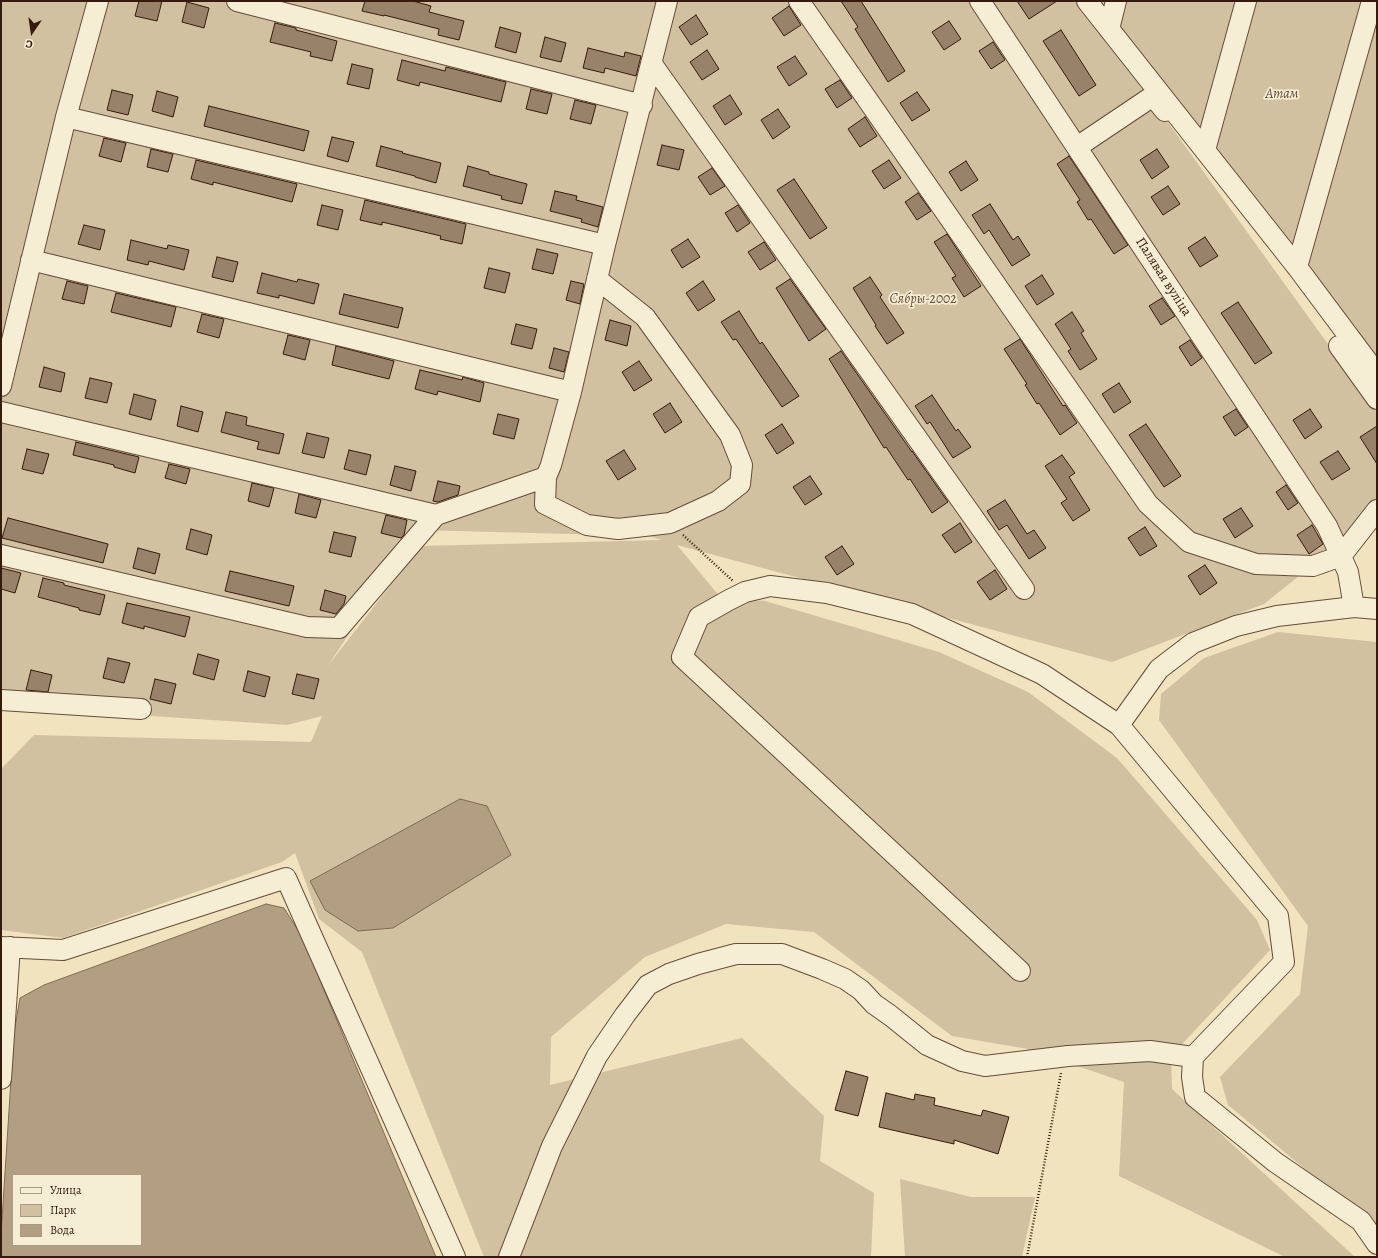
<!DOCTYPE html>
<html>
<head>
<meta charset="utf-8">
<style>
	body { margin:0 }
	#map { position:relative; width:1378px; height:1258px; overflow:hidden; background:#f1e3be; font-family:Alegreya,serif }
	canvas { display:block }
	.frame { position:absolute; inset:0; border:2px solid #371a0e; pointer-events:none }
	.legend { position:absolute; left:12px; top:1174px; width:130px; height:72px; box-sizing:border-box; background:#f6edd5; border:1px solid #aa9985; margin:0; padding:5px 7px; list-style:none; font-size:12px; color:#371a0e }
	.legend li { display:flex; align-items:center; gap:8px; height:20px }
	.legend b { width:20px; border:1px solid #aa9985 }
	.north { position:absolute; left:12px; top:12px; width:40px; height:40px; -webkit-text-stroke:3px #f6edd5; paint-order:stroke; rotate:193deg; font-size:11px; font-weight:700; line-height:16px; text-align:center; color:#371a0e }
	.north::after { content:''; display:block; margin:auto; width:14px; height:18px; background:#371a0e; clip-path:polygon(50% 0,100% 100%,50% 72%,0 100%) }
</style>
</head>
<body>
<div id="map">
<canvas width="1378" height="1258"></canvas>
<div class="frame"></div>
<ul class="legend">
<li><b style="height:5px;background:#f6edd5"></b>Улица</li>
<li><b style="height:11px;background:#d1c1a0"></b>Парк</li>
<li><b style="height:11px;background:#b29f82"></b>Вода</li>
</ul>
<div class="north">С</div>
</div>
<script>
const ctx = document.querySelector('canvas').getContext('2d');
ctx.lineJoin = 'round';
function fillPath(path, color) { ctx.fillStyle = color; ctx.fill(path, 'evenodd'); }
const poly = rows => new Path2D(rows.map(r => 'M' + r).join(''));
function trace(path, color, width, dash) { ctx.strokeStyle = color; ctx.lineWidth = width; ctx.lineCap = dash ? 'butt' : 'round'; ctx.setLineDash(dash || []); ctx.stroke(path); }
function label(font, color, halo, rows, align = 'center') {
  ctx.font = font + ' Alegreya,serif'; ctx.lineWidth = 3.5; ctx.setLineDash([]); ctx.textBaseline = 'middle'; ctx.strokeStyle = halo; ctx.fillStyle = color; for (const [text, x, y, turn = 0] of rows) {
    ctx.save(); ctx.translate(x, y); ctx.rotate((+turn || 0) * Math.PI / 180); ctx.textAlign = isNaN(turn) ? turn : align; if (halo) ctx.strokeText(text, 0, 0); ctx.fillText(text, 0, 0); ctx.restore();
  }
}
const green = poly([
	[1,1,1077,1,1115,49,1377,412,1377,504,1350,559,1304,572,1264,604,1112,662,677,545,721,598,765,601,939,652,1028,692,1117,758,1257,920,1270,950,1171,1056,1172,1089,1355,1257,1285,1257,1119,1176,1124,1082,1028,1049,952,1036,814,932,726,924,645,957,551,1037,550,1085,742,1038,824,1116,820,1161,874,1193,871,1257,484,1257,362,952,319,919,295,853,282,862,63,938,1,930,1,769,34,735,311,742,322,716,287,725,1,706],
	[418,530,648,536,662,540,421,546,327,667],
	[1086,1,1377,1,1377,386],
	[1278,632,1377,642,1377,1229,1228,1105,1220,1077,1300,994,1308,926,1159,720,1161,694,1204,658],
	[900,1179,971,1197,1035,1197,1022,1257,905,1257]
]);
const water = poly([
	[460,799,487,806,511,855,393,928,358,931,325,910,310,881,460,799],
	[266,904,284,908,301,935,436,1257,1,1257,1,1235,14,1033,20,998,44,985,266,904],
	[13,1175,141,1175,141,1245,13,1245,13,1175]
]);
const building = poly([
	[139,1,162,1,157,21,135,16,139,1],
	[365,1,413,1,431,6,429,12,464,21,459,40,438,35,439,29,384,15,384,16,362,11,365,1],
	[841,1,861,1,905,71,888,82,855,29,858,27,841,1],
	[1017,1,1057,1,1029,19,1017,1],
	[187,2,209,8,204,28,182,22,187,2],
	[789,6,801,25,784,36,772,18,789,6],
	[696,15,708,34,691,45,679,27,696,15],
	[949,21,961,39,944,50,932,32,949,21],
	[275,23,296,28,296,30,337,41,332,61,310,56,311,52,270,42,275,23],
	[500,27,521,33,516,53,495,47,500,27],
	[1061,30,1096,85,1079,96,1043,41,1061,30],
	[545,37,566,43,561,62,540,57,545,37],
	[993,42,1005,60,991,69,979,51,993,42],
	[588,48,624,57,625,52,641,56,636,76,605,68,604,73,583,68,588,48],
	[707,50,719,69,702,80,690,62,707,50],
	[795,56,807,74,789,86,777,67,795,56],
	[402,60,445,71,446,67,506,82,501,102,420,82,419,86,397,80,402,60],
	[352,64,373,69,369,89,347,84,352,64],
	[840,80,852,98,837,108,825,89,840,80],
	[531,89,552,94,547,114,526,109,531,89],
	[112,90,133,95,128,115,107,110,112,90],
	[157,91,178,97,173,117,152,111,157,91],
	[917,92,930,110,912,121,900,103,917,92],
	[730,95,742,114,725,125,713,106,730,95],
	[575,100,596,105,591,124,570,119,575,100],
	[209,106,309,131,304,151,204,126,209,106],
	[778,109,790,127,773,139,761,120,778,109],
	[865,117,877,136,860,147,848,129,865,117],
	[332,137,354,142,348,162,327,156,332,137],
	[104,138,126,143,121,162,99,156,104,138],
	[662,145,684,150,679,170,657,165,662,145],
	[381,146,403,152,402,153,441,163,436,183,415,177,415,176,376,166,381,146],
	[151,149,173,154,168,172,147,167,151,149],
	[1157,149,1169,167,1152,179,1140,160,1157,149],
	[1069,156,1128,245,1114,254,1091,219,1088,220,1077,202,1080,200,1057,164,1069,156],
	[196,160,297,184,292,202,213,182,213,185,191,179,196,160],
	[889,160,901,178,884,189,872,171,889,160],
	[966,161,978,180,961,191,949,172,966,161],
	[468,166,489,172,489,174,527,184,522,204,501,199,502,196,463,186,468,166],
	[712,168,725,186,710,195,698,177,712,168],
	[794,179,827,228,810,239,777,190,794,179],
	[1168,186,1180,204,1163,215,1151,197,1168,186],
	[555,191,577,196,576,200,603,207,598,227,581,222,582,219,550,211,555,191],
	[918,193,931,211,917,220,905,202,918,193],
	[365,200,466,224,462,244,440,239,441,236,382,222,382,225,360,220,365,200],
	[990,204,1013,240,1018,236,1030,255,1012,266,989,230,984,234,972,215,990,204],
	[322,205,343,210,338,230,317,225,322,205],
	[738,205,750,223,737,232,725,213,738,205],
	[84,225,105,230,100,250,78,244,84,225],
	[947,234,981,286,964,297,952,278,956,276,934,242,947,234],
	[1205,237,1218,256,1200,267,1188,248,1205,237],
	[688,239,700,257,682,268,671,250,688,239],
	[131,240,167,249,168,245,189,250,184,270,149,261,148,265,127,260,131,240],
	[764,242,776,260,760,270,748,252,764,242],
	[537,249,558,254,553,274,532,269,537,249],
	[217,257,238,262,233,282,212,277,217,257],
	[489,268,510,273,505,293,484,288,489,268],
	[262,273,297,282,298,279,319,284,314,304,279,295,279,298,257,293,262,273],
	[1042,275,1054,294,1037,305,1025,286,1042,275],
	[870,277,882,295,880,297,904,333,887,344,875,326,876,325,853,288,870,277],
	[790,279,826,329,809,341,776,288,790,279],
	[67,281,88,286,84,304,62,299,67,281],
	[571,281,584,284,580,304,566,300,571,281],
	[703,281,715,300,698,311,686,293,703,281],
	[116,293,176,307,171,327,111,312,116,293],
	[344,294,403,308,398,328,339,314,344,294],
	[1162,298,1175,316,1161,325,1149,306,1162,298],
	[1238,302,1272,353,1255,364,1221,313,1238,302],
	[739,311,760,344,762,342,799,396,782,407,736,339,733,340,721,322,739,311],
	[1072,312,1084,331,1081,333,1097,359,1080,370,1068,351,1071,349,1055,324,1072,312],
	[202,314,224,319,219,338,197,332,202,314],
	[610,320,631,326,627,346,605,340,610,320],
	[516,324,537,329,532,349,511,344,516,324],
	[288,335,310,340,305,360,283,354,288,335],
	[1020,339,1063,406,1065,405,1077,423,1060,435,1039,403,1037,404,1025,385,1027,384,1004,349,1020,339],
	[1190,340,1202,358,1191,366,1179,347,1190,340],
	[336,346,394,361,389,379,332,365,336,346],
	[554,348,569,352,564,372,549,368,554,348],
	[841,351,912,452,912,451,948,502,932,513,910,479,908,480,886,447,884,448,829,359,841,351],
	[639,361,652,380,634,391,622,372,639,361],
	[44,367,65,373,61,392,39,387,44,367],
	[420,370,462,380,463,377,484,383,480,402,438,391,437,395,415,389,420,370],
	[90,378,112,383,107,403,85,398,90,378],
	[1119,383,1131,402,1114,413,1102,394,1119,383],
	[134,394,156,400,151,420,129,414,134,394],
	[932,395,956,431,958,429,971,447,953,458,930,422,927,424,915,406,932,395],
	[670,403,682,422,665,433,653,414,670,403],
	[181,406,203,412,198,432,177,426,181,406],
	[1236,409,1248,427,1235,436,1223,417,1236,409],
	[1310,409,1322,427,1305,439,1293,420,1310,409],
	[226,412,247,417,246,425,284,434,279,454,257,449,259,442,221,432,226,412],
	[498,414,519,419,514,439,493,434,498,414],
	[782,424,794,443,777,454,765,435,782,424],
	[1146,424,1181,476,1164,487,1129,435,1146,424],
	[1377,426,1377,464,1360,437,1377,426],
	[307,433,329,438,324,458,302,453,307,433],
	[76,442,139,457,135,473,114,467,114,465,73,455,76,442],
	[27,449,49,454,43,474,22,469,27,449],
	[349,450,371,455,366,475,344,469,349,450],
	[624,450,636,469,618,480,606,461,624,450],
	[1338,451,1350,469,1332,480,1320,462,1338,451],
	[1062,455,1075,473,1069,477,1090,510,1073,521,1061,503,1067,499,1045,466,1062,455],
	[169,464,190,469,186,484,165,478,169,464],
	[395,466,416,471,411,491,390,485,395,466],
	[810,476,822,494,805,505,793,487,810,476],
	[438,481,460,486,458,495,438,502,433,501,438,481],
	[252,483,274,488,269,507,248,501,252,483],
	[1286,485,1298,503,1288,510,1276,492,1286,485],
	[299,494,321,500,316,518,295,513,299,494],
	[1005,500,1027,534,1034,530,1046,548,1029,559,1007,525,999,530,987,511,1005,500],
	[1241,508,1253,526,1235,538,1223,519,1241,508],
	[386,515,407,520,404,535,401,538,381,533,386,515],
	[8,518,108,544,103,563,2,538,8,518],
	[960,523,972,542,955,553,942,535,960,523],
	[1312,525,1323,544,1309,554,1297,535,1312,525],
	[1145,527,1157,546,1140,556,1128,538,1145,527],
	[191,529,212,535,207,555,186,549,191,529],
	[334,532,356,537,351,557,329,552,334,532],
	[842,546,854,564,837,575,825,557,842,546],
	[138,548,160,554,155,574,133,568,138,548],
	[1205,565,1217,583,1200,595,1188,576,1205,565],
	[1,568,21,573,15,593,1,589,1,568],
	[995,570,1007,589,990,600,977,582,995,570],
	[230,571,294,586,289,606,225,591,230,571],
	[43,578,64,583,64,585,105,595,100,615,79,610,79,608,38,597,43,578],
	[325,590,346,596,344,604,336,614,320,610,325,590],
	[127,603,190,617,185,637,144,626,144,629,122,623,127,603],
	[198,654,219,660,214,680,193,674,198,654],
	[108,658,130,663,124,683,103,678,108,658],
	[31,670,52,675,48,692,26,690,31,670],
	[248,671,270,677,265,697,243,691,248,671],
	[297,674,319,679,314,699,292,694,297,674],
	[155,679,176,684,171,704,150,699,155,679],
	[846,1071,868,1077,858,1116,835,1110,846,1071],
	[886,1093,914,1100,915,1094,935,1098,934,1105,981,1116,983,1110,1009,1117,998,1154,954,1140,954,1144,879,1127,886,1093]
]);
const path = poly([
	[683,535,733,581],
	[1027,1257,1061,1073]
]);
const minor = poly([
	[237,1,642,105],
	[799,1,1148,504,1189,542,1256,564,1313,566,1341,556,1377,510],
	[980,1,1327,526,1348,572,1354,607],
	[1087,1,1297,267,1377,374],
	[1109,29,1116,1],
	[652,64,1024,589],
	[66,117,605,245],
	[1077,147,1153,96,1165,111],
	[1205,150,1246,1],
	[31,260,571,392],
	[1297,267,1372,1],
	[1339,346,1377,399],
	[1,386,66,117,98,1],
	[1,412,436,515],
	[546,477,545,504,587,525,618,529,670,523,718,501,740,484,742,465,730,435,645,317,597,279],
	[1,555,307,627,339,628,436,515,546,477,551,465,571,392,605,245,667,1],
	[1,700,141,709],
	[1119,725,1159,669,1193,643,1236,626,1277,616,1354,607,1377,609],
	[1,947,63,950,286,878,455,1257],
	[1020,971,682,657,699,617,729,600,745,592,770,586,827,593,912,614,1042,674,1119,725,1278,916,1284,962,1193,1057,1192,1077,1195,1097,1275,1162,1361,1221,1377,1244],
	[1,1079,10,947],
	[509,1257,552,1146,597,1056,625,1015,648,985,669,974,698,964,736,954,782,954,822,969,845,979,861,990,874,1004,891,1016,927,1045,962,1061,985,1066,1068,1056,1150,1051,1193,1057]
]);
const parkNames = [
	["Атам",1282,95],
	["Сябры-2002",923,300]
];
const streetNames = [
	["Палявая вуліца",1163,277,57]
];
fillPath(green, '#d1c1a0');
fillPath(water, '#b29f82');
trace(water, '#816a54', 1);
fillPath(building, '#98836a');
trace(building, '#371a0e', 1);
trace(minor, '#664c3a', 22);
trace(path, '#371a0e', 2.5, [1, 2]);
trace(minor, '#f6edd5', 20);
label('italic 14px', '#654c3a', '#f6edd5', parkNames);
label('14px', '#371a0e', '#f6edd5', streetNames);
</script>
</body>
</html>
